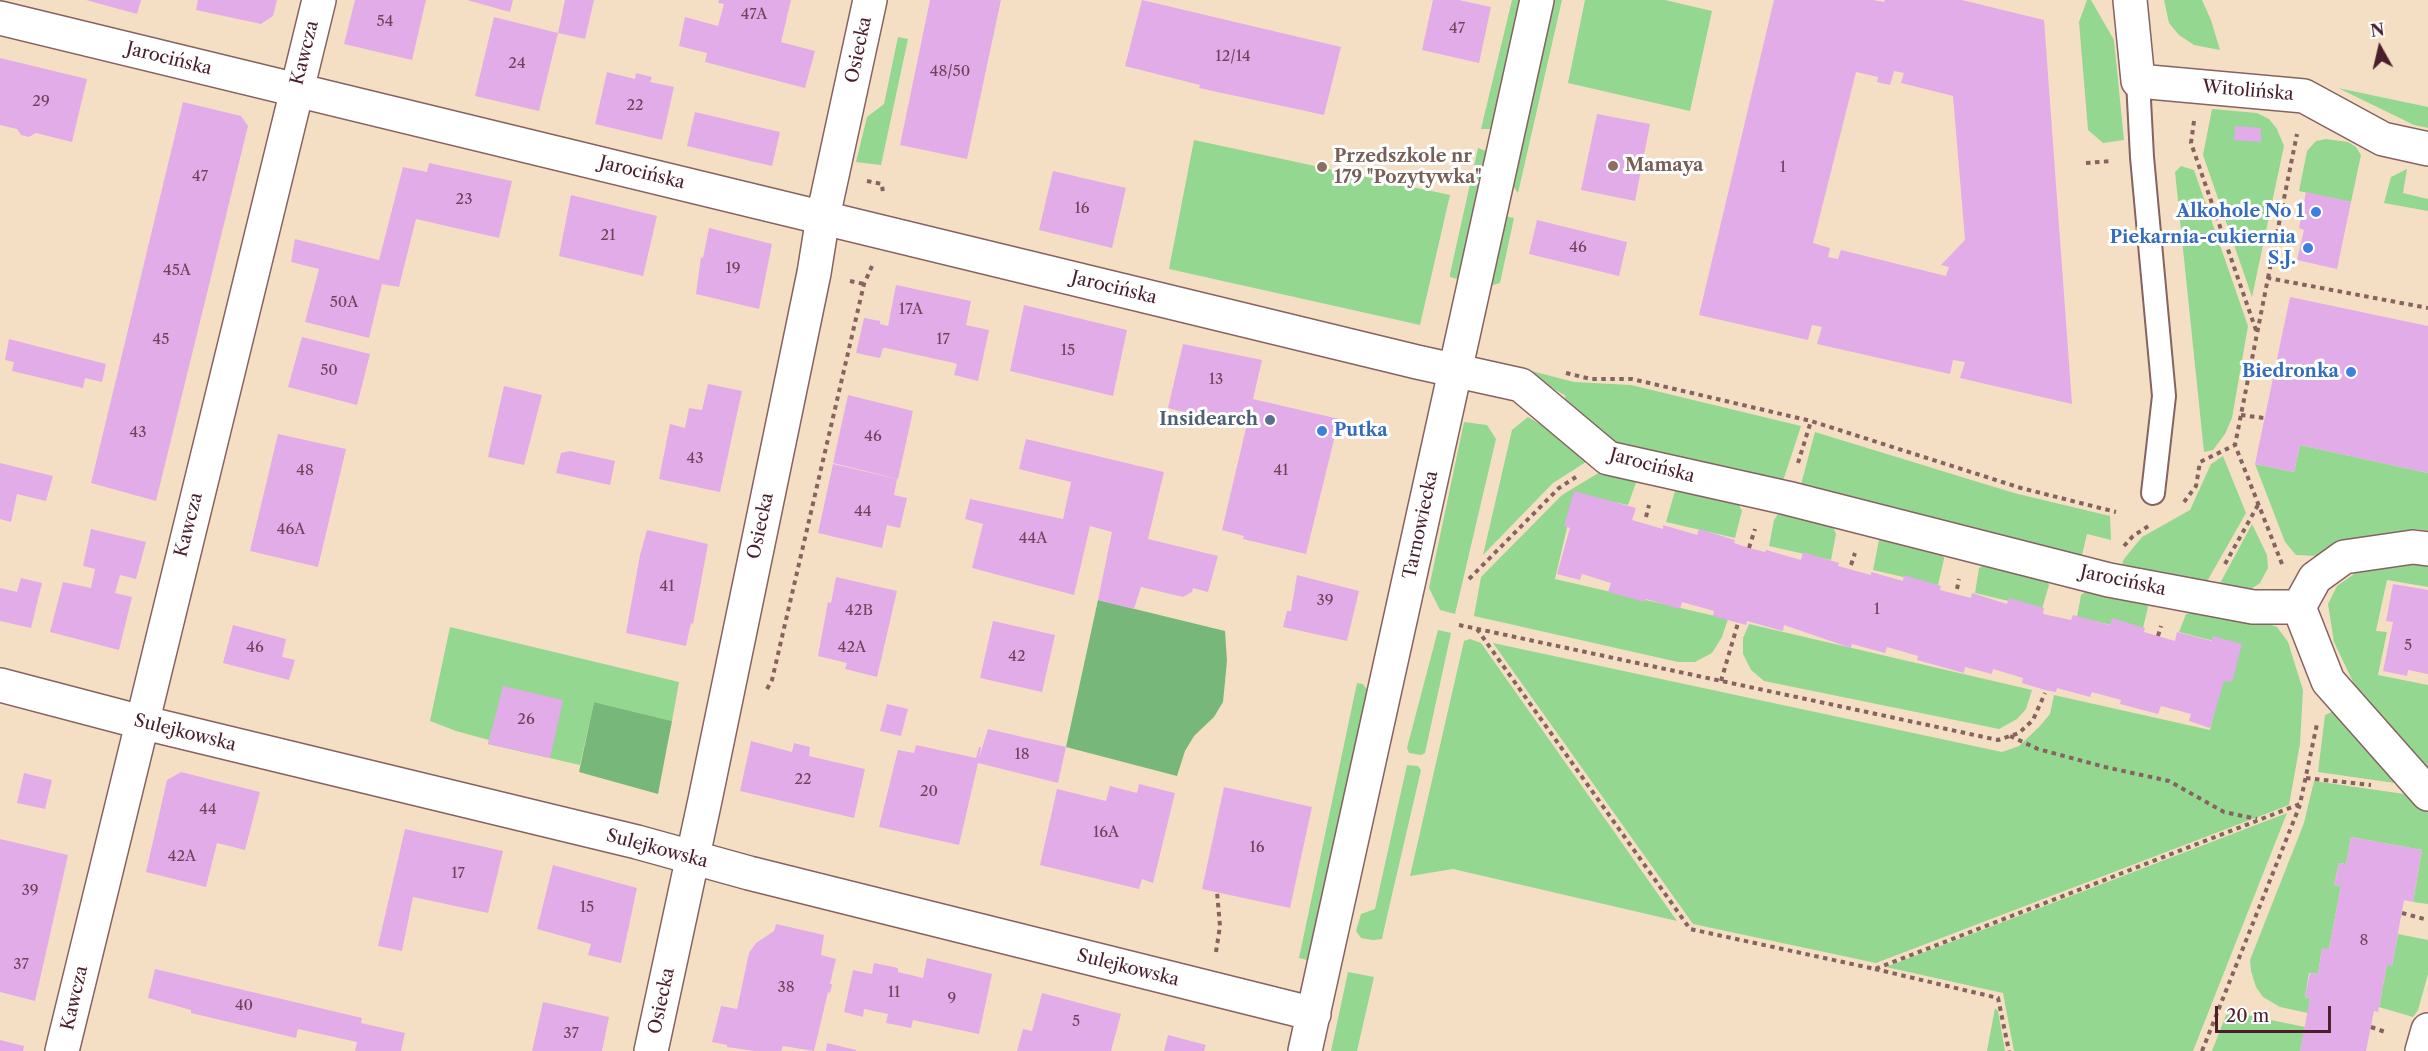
<!DOCTYPE html>
<html>
<head>
<meta charset="utf-8">
<style>
	body { margin:0 }
	#map { position:relative; width:2428px; height:1051px; overflow:hidden; background:#f5dfc4; font-family:"Libre Caslon Text",serif }
	canvas { display:block }
	.north { position:absolute; left:2350px; top:18px; width:60px; height:60px; -webkit-text-stroke:4px #fff; paint-order:stroke; rotate:352deg; font-size:16px; font-weight:700; line-height:24px; text-align:center; color:#4a1f2b }
	.north::after { content:''; display:block; margin:auto; width:21px; height:27px; background:#4a1f2b; clip-path:polygon(50% 0,100% 100%,50% 72%,0 100%) }
	.scale { position:absolute; left:2215px; top:1006px; width:116px; height:27px; box-sizing:border-box; border:3px solid #4a1f2b; border-top:0; padding-left:8px; font-size:18px; line-height:21px; white-space:nowrap; color:#4a1f2b; -webkit-text-stroke:4px #fff; paint-order:stroke }
</style>
</head>
<body>
<div id="map">
<canvas width="2428" height="1051"></canvas>
<div class="north">N</div>
<div class="scale">20 m</div>
</div>
<script>
const ctx = document.querySelector('canvas').getContext('2d');
ctx.lineJoin = 'round';
function fillPath(path, color) { ctx.fillStyle = color; ctx.fill(path, 'evenodd'); }
const poly = rows => new Path2D(rows.map(r => 'M' + r).join(''));
function trace(path, color, width, dash) { ctx.strokeStyle = color; ctx.lineWidth = width; ctx.lineCap = dash ? 'butt' : 'round'; ctx.setLineDash(dash || []); ctx.stroke(path); }
function label(font, color, halo, rows, align = 'center') {
  ctx.font = font + ' "Libre Caslon Text",serif'; ctx.lineWidth = 6; ctx.setLineDash([]); ctx.textBaseline = 'middle'; ctx.strokeStyle = halo; ctx.fillStyle = color; for (const [text, x, y, turn = 0] of rows) {
    ctx.save(); ctx.translate(x, y); ctx.rotate((+turn || 0) * Math.PI / 180); ctx.textAlign = isNaN(turn) ? turn : align; if (halo) ctx.strokeText(text, 0, 0); ctx.fillText(text, 0, 0); ctx.restore();
  }
}
const green = poly([
	[1512,0,1524,0,1496,129,1481,129],
	[1552,0,1562,0,1518,193,1511,183],
	[1585,0,1665,0,1712,11,1690,111,1568,83],
	[2087,0,2091,0,2114,40,2124,140,2103,143,2088,130,2079,22],
	[2164,0,2202,0,2211,20,2220,50,2194,45,2179,35,2169,23],
	[898,37,908,39,881,165,856,162,867,117,884,104],
	[2338,88,2428,107,2428,128,2414,125],
	[2212,109,2257,113,2269,119,2277,129,2284,146,2252,297,2203,155],
	[2326,139,2348,142,2356,147,2361,155,2351,202,2299,191,2307,151,2316,141],
	[1194,140,1450,195,1420,325,1169,269],
	[1478,148,1486,151,1488,158,1461,280,1450,277,1450,274],
	[2181,166,2194,170,2248,326,2232,418,2225,434,2213,450,2204,452,2175,172],
	[2407,169,2403,193,2428,199,2428,211,2384,203,2391,177],
	[1505,216,1514,218,1500,283,1489,286],
	[1516,367,1574,382,1631,385,1801,426,1782,484,1616,445,1562,401,1566,396],
	[1528,417,1569,441,1586,462,1553,483,1483,555,1512,430],
	[1464,422,1487,425,1496,439,1455,614,1440,610,1429,588],
	[1815,432,2014,493,2110,516,2111,540,2087,534,2082,555,1800,488],
	[2300,445,2428,473,2428,531,2417,529,2342,540,2317,556,2296,555,2285,542,2255,464,2294,472],
	[2223,456,2246,513,2205,585,2122,564,2124,559,2142,537,2190,510,2211,464],
	[1605,469,1638,477,1628,505,1575,494,1555,579,1728,619,1722,637,1712,653,1695,662,1678,662,1474,616,1481,577,1562,495],
	[1681,488,1737,501,1742,511,1735,538,1666,522,1675,491],
	[1780,511,1832,524,1836,534,1831,560,1769,546,1774,520],
	[2252,524,2267,555,2268,568,2260,583,2248,591,2218,587],
	[1888,536,1941,547,1944,559,1938,585,1873,570,1879,540],
	[1992,561,2043,573,2049,585,2042,609,1975,593,1979,568],
	[2382,561,2428,562,2428,587,2387,580,2376,631,2387,632,2378,675,2428,685,2428,775,2355,686,2334,642,2328,604,2337,586,2357,572],
	[2092,587,2141,598,2148,607,2142,632,2077,617,2081,595],
	[2198,612,2258,620,2277,627,2288,642,2303,690,2300,744,2289,805,1876,963,1693,924,1493,643,2002,752,2019,746,2039,727,2050,714,2054,695,2210,730,2230,645,2179,632,2186,614],
	[1749,624,2032,690,2026,709,2017,719,1999,729,1764,681,1751,670,1743,654,1743,638],
	[450,627,679,682,672,721,594,702,580,765,488,744,489,740,456,731,430,721],
	[1438,630,1451,633,1425,753,1421,755,1409,753,1407,748],
	[1470,639,1481,643,1677,921,1453,869,1410,876,1464,641],
	[1357,683,1363,684,1368,691,1307,960,1299,958],
	[2332,712,2339,714,2402,784,2318,772,2325,715],
	[1407,765,1418,766,1421,770,1385,925,1382,939,1373,940,1361,938,1356,931,1361,914,1375,909],
	[2314,781,2411,795,2428,813,2428,904,2413,902,2422,850,2351,837,2346,864,2339,863,2334,885,2341,886,2329,949,2322,949,2318,974,2309,973,2305,997,2310,998,2308,1013,2280,1007,2263,997,2256,987,2251,971,2250,960,2304,823],
	[2287,813,2193,1051,2014,1051,2003,993,1886,967],
	[2398,934,2428,940,2428,974,2418,1010,2413,1017,2379,1007,2387,965,2392,965],
	[1348,972,1374,977,1357,1051,1331,1051],
	[1995,1008,1998,1011,2005,1051,1987,1051],
	[2237,1013,2305,1027,2300,1051,2212,1051,2226,1015]
]);
const forest = poly([
	[1098,600,1225,631,1227,661,1223,702,1214,717,1194,736,1185,751,1177,776,1066,747],
	[594,702,672,721,658,794,579,772]
]);
const building = poly([
	[86,0,141,0,137,14],
	[198,0,277,0,273,16,261,24,196,10],
	[355,0,426,0,412,60,344,44],
	[467,0,513,0,510,12],
	[565,0,594,0,585,39,558,33],
	[719,0,791,0,781,42,815,51,805,88,705,62,707,53,679,46,685,17,718,26,724,4,718,3],
	[930,0,1001,0,967,159,900,145],
	[1142,0,1341,47,1324,115,1199,88,1200,85,1125,66],
	[1433,0,1459,0,1491,7,1479,63,1422,50],
	[1774,0,1873,0,1884,2,1885,0,1962,0,2044,20,2072,404,1960,378,1965,362,1953,360,1950,374,1817,344,1822,327,1812,325,1808,340,1699,315],
	[1894,71,1904,73,1901,83,1953,96,1965,240,1941,265,1949,267,1946,276,1841,250,1838,259,1828,257,1830,248,1813,243,1856,72,1878,77,1877,82,1890,85],
	[494,17,558,33,539,111,475,96],
	[0,58,87,79,72,142,36,133,29,137,21,135,17,129,0,125],
	[607,72,635,79,636,73,652,77,650,82,674,87,662,140,595,124],
	[183,102,241,116,248,126,156,501,91,483],
	[695,112,780,132,772,166,687,146],
	[1597,114,1650,124,1635,201,1581,190],
	[2235,126,2261,128,2261,142,2234,140],
	[429,163,512,181,499,238,416,219,399,287,382,284,369,338,305,322,319,269,291,262,295,239,379,260,403,167,427,172],
	[1053,171,1126,188,1112,248,1039,230],
	[2306,192,2351,202,2337,269,2297,260,2304,230,2299,228],
	[571,195,657,216,643,276,559,256],
	[1537,220,1627,242,1619,276,1529,254],
	[709,228,772,244,759,309,696,294,701,257,703,258],
	[896,285,971,301,966,325,989,330,978,381,954,375,957,364,954,363,886,348,883,348,880,358,856,353,864,318,880,321,880,324,888,326],
	[2290,297,2428,326,2428,473,2300,445,2294,472,2255,464],
	[1024,305,1127,330,1113,396,1010,371],
	[302,337,370,354,357,405,288,387],
	[9,339,106,364,102,382,85,378,83,388,12,371,14,362,5,360],
	[1183,344,1262,360,1253,399,1339,419,1306,554,1243,539,1244,536,1222,530,1246,428,1168,408],
	[708,384,742,391,720,492,659,479,670,424,685,428,689,408,702,410],
	[504,386,542,395,524,465,488,457],
	[848,395,913,411,898,479,833,463],
	[278,434,346,449,318,567,250,551],
	[1026,439,1164,472,1148,539,1218,556,1208,592,1193,588,1192,592,1183,597,1141,587,1134,609,1098,600,1112,532,1090,526,1074,595,972,568,983,524,965,519,970,499,1063,519,1071,482,1019,469],
	[570,451,615,461,610,485,556,473,561,453],
	[0,463,53,476,46,501,17,494,11,522,0,519],
	[833,464,897,479,894,495,907,498,900,528,887,525,882,548,818,533],
	[1574,491,1636,508,1632,520,1663,529,1663,525,1697,535,1699,529,1735,540,1734,543,1749,548,1765,552,1766,550,1801,560,1803,552,1839,563,1838,566,1871,575,1871,572,1903,581,1904,575,1941,586,1940,590,1971,598,1972,593,2007,604,2009,598,2044,608,2043,614,2071,620,2073,615,2110,625,2112,618,2145,628,2144,632,2175,641,2177,632,2212,641,2213,636,2242,644,2232,682,2224,681,2210,728,2189,721,2191,714,2161,706,2158,714,2120,704,2121,700,2092,692,2090,697,2057,688,2056,692,2045,690,2022,683,2023,678,1993,669,1992,674,1965,667,1964,673,1917,660,1918,656,1887,647,1885,653,1852,644,1851,648,1784,625,1783,631,1747,621,1746,625,1713,616,1714,611,1682,602,1680,609,1646,599,1645,602,1608,592,1611,583,1582,574,1580,580,1557,574,1570,528,1564,526],
	[91,529,146,542,136,579,120,575,115,593,132,597,119,650,50,632,63,582,91,588,95,569,83,566],
	[647,530,708,544,693,624,691,623,686,646,626,633,640,555],
	[1297,575,1359,591,1347,641,1283,627,1287,611,1291,611],
	[836,577,897,591,877,677,845,669,847,663,818,656,828,602,831,603],
	[21,578,42,583,31,628,0,621,0,588,17,592],
	[2393,584,2428,590,2428,674,2408,670,2407,676,2383,671,2393,622,2386,621],
	[993,621,1055,635,1042,692,980,678],
	[233,625,286,639,282,657,295,660,289,680,223,663],
	[503,686,563,700,550,758,488,744],
	[887,704,908,709,901,736,880,731],
	[988,729,1066,747,1058,783,978,763,959,845,879,827,898,750,914,753,916,745,976,758,979,747,981,747,979,758],
	[751,741,792,752,794,743,810,747,809,756,865,769,854,818,740,791],
	[181,772,260,792,245,850,217,843,206,887,146,872,167,780],
	[24,773,52,780,45,809,17,803],
	[1139,784,1175,793,1153,883,1142,879,1139,889,1040,865,1057,789,1106,801,1110,786,1137,793],
	[1224,787,1312,807,1290,908,1202,889],
	[405,829,503,851,488,913,413,897,402,951,378,946],
	[2351,837,2422,850,2413,902,2404,900,2392,966,2387,965,2378,1012,2374,1011,2366,1051,2300,1051,2310,998,2305,997,2310,973,2318,974,2322,948,2329,949,2341,886,2334,885,2339,863,2346,864],
	[0,839,68,855,35,1001,0,992],
	[553,865,637,888,621,963,588,955,591,944,537,929],
	[776,924,824,935,821,955,836,959,830,984,832,984,830,993,828,992,814,1051,783,1046,781,1051,755,1051,727,1047,727,1045,712,1042,721,1006,737,1009,749,953,756,943,774,931],
	[927,958,992,974,979,1034,913,1020,911,1028,886,1023,888,1014,864,1009,863,1017,844,1012,853,970,872,974,874,963,898,968,898,972,923,978],
	[155,969,362,1018,361,1023,405,1033,401,1051,355,1051,357,1042,298,1029,296,1038,191,1013,191,1010,148,998],
	[1042,993,1121,1014,1111,1051,1017,1051,1023,1029,1032,1031],
	[543,1002,609,1017,602,1051,532,1051],
	[1168,1035,1206,1045,1204,1051,1164,1051],
	[0,1040,24,1046,23,1051,0,1051],
	[827,1043,856,1050,856,1051,826,1051]
]);
const path = poly([
	[2194,121,2191,143,2257,333],
	[2086,163,2112,161],
	[867,181,882,184,883,194],
	[2268,278,2297,134],
	[850,281,864,284],
	[1566,373,1591,379,1632,379,1811,421,2021,488,2116,512],
	[2241,415,2264,418],
	[1798,463,1811,421],
	[2184,502,2196,486,2200,462,2235,445],
	[1646,517,1649,505],
	[2124,546,2133,536,2150,525],
	[1749,548,1755,529],
	[2225,564,2258,505],
	[2282,564,2235,445,2268,278,2428,308],
	[1851,565,1855,553],
	[1469,579,1559,488,1576,477],
	[1957,589,1959,579],
	[1459,625,1998,740,2019,733,2033,720,2045,693],
	[1477,629,1690,929,1875,969,2300,804,2317,724],
	[2158,636,2161,626],
	[1721,681,1738,623],
	[767,689,772,680,864,284,872,266],
	[2010,736,2038,749,2105,767,2169,781,2224,812,2257,819],
	[2306,778,2371,785],
	[2402,913,2428,920],
	[1216,952,1220,926,1217,892],
	[1875,969,1998,998,2009,1051],
	[2371,1027,2388,1033],
	[2202,1051,2300,805]
]);
const service = poly([
	[2138,81,2142,157,2164,396,2153,493]
]);
const minor = poly([
	[2130,0,2138,81,2304,96,2383,139,2428,149],
	[0,18,1417,362,1521,385,1608,458,1787,498,2109,580,2253,607,2299,607,2315,578,2344,557,2413,547,2428,549],
	[2299,607,2328,681,2428,794],
	[0,685,141,722,637,842,749,873,1314,1014],
	[62,1051,319,0],
	[651,1051,705,800,814,273,823,217,870,0],
	[1305,1051,1537,0],
	[2422,1051,2428,1030]
]);
const markers = [
	[1613,166,6,"#8d6e63"],
	[1322,167,6,"#8d6e63"],
	[2316,212,6,"#3f7fe0"],
	[2308,248,6,"#3f7fe0"],
	[2351,372,6,"#3f7fe0"],
	[1270,420,6,"#5c6f8a"],
	[1322,431,6,"#3f7fe0"]
];
const numberNames = [
	["47A",754,15],
	["54",385,22],
	["47",1457,29],
	["12/14",1233,57],
	["24",517,64],
	["48/50",950,72],
	["29",41,102],
	["22",635,106],
	["1",1783,168],
	["47",200,177],
	["23",464,200],
	["16",1082,209],
	["21",608,236],
	["46",1578,248],
	["19",733,269],
	["45A",177,271],
	["50A",344,303],
	["17A",911,310],
	["45",161,340],
	["17",943,340],
	["15",1068,351],
	["50",329,371],
	["13",1216,380],
	["43",138,433],
	["46",873,437],
	["43",695,459],
	["48",305,471],
	["41",1281,471],
	["44",863,512],
	["46A",291,530],
	["44A",1033,539],
	["41",667,587],
	["39",1325,601],
	["1",1877,610],
	["42B",859,611],
	["5",2408,646],
	["46",255,648],
	["42A",852,648],
	["42",1017,657],
	["26",526,720],
	["18",1022,755],
	["22",803,780],
	["20",929,792],
	["44",208,810],
	["16A",1106,833],
	["16",1257,848],
	["42A",182,857],
	["17",458,874],
	["39",30,891],
	["15",587,908],
	["8",2364,941],
	["37",21,965],
	["38",786,988],
	["11",894,993],
	["9",952,999],
	["40",244,1006],
	["5",1076,1022],
	["37",571,1034]
];
const streetNames = [
	["Osiecka",859,50,-78],
	["Kawcza",305,53,-76],
	["Jarocińska",169,59,14],
	["Witolińska",2248,91,5],
	["Jarocińska",642,173,14],
	["Jarocińska",1114,288,14],
	["Jarocińska",1652,466,15],
	["Kawcza",189,525,-76],
	["Tarnowiecka",1421,525,-78],
	["Osiecka",761,526,-78],
	["Jarocińska",2123,581,12],
	["Sulejkowska",185,733,14],
	["Sulejkowska",657,849,15],
	["Sulejkowska",1128,968,14],
	["Kawcza",75,998,-77],
	["Osiecka",662,1001,-78]
];
const educationNames = [
	["Przedszkole nr",1334,157],
	["179 \"Pozytywka\"",1334,178],
	["Mamaya",1625,166]
];
const shopNames = [
	["Alkohole No 1",2304,212],
	["Piekarnia-cukiernia",2296,238],
	["S.J.",2296,259],
	["Biedronka",2339,372],
	["Putka",1334,431,"left"]
];
const serviceNames = [
	["Insidearch",1258,420]
];
fillPath(green, '#94d790');
fillPath(forest, '#77b87a');
fillPath(building, '#e2ace9');
trace(service, '#866261', 26);
trace(minor, '#866261', 36);
trace(path, '#866261', 4, [4.5, 4.5]);
trace(service, '#fff', 22);
trace(minor, '#fff', 33);
for (const [x, y, r, color] of markers) { const dot = new Path2D(); dot.arc(x, y, r, 0, 2 * Math.PI); ctx.fillStyle = color; ctx.fill(dot); trace(dot, '#fff', 2); }
label('15px', '#70425a', null, numberNames);
label('18px', '#4a1f2b', '#fff', streetNames);
label('bold 18px', '#785e54', '#fff', educationNames, 'left');
label('bold 18px', '#366cbe', '#fff', shopNames, 'right');
label('bold 18px', '#4e5e75', '#fff', serviceNames, 'right');
</script>
</body>
</html>
